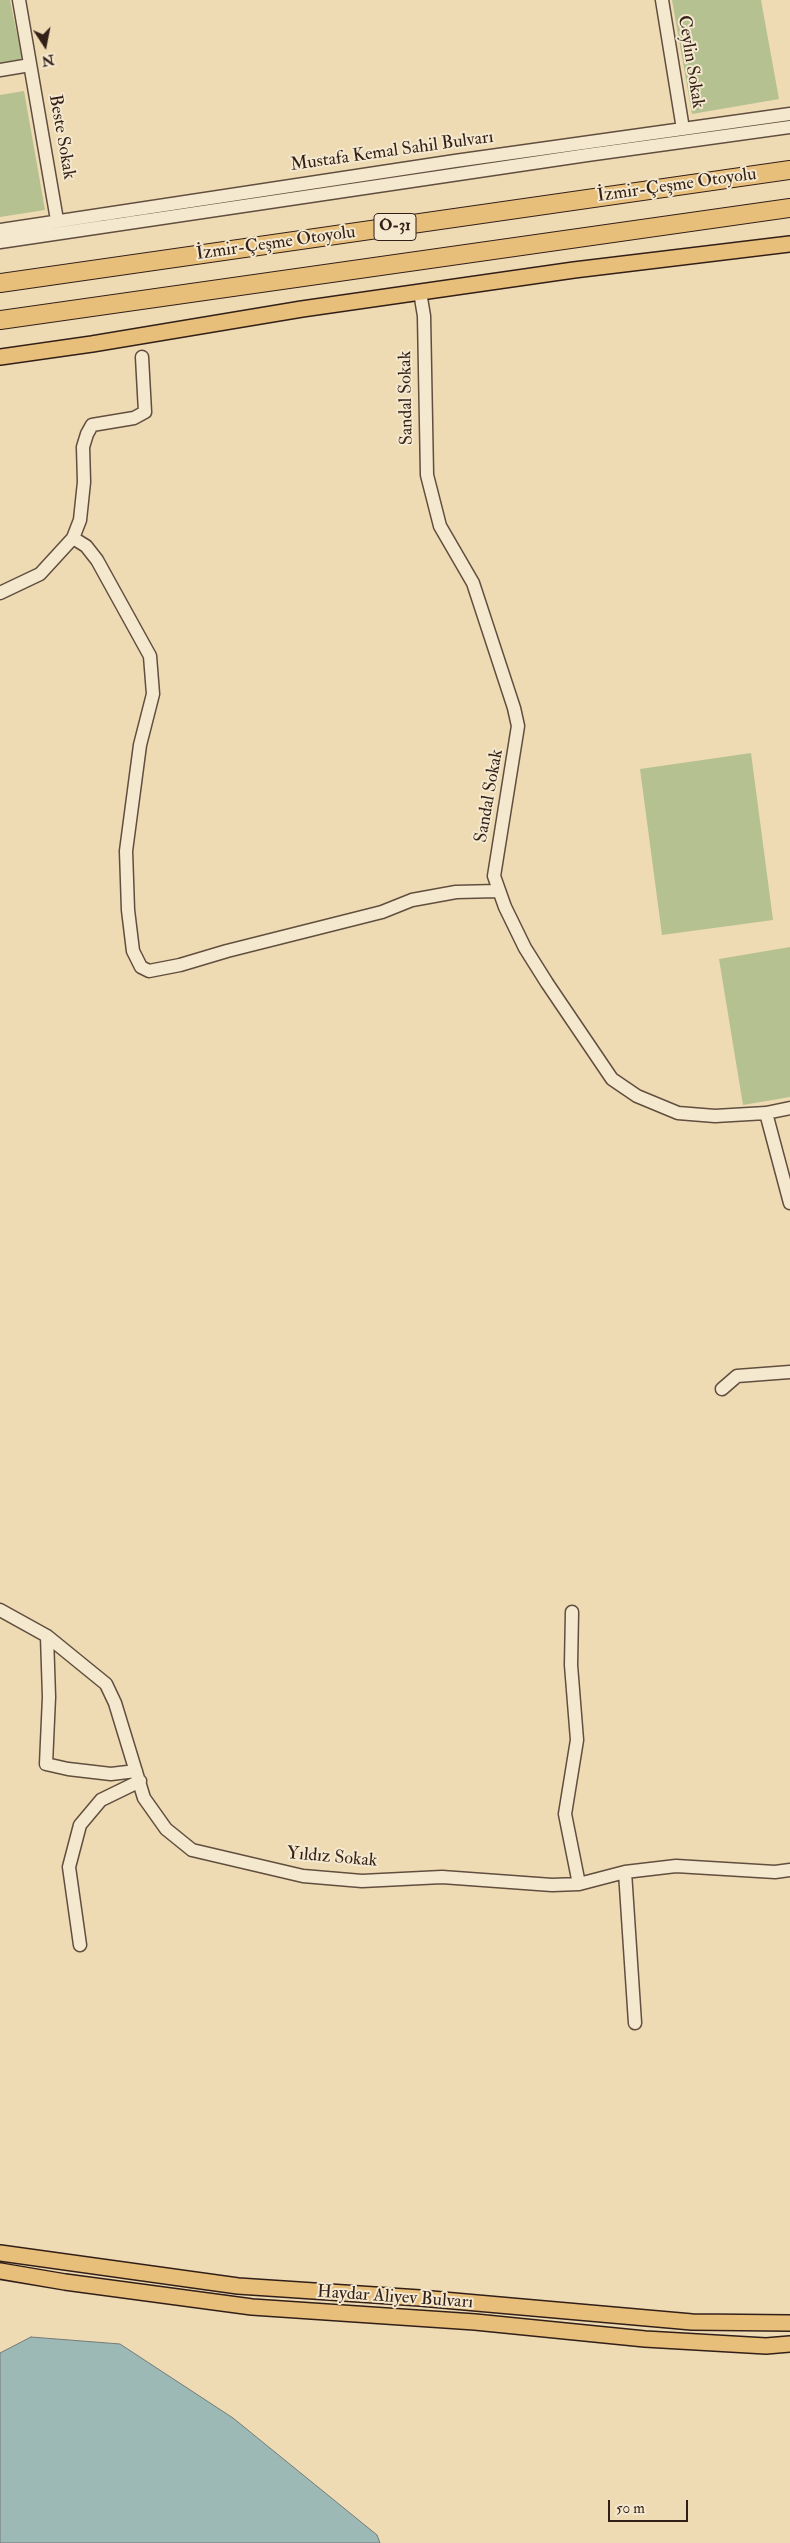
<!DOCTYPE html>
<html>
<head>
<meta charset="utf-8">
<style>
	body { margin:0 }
	#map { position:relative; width:790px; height:2543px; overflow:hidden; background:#eedbb4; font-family:"IM FELL Double Pica",serif }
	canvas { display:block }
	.north { position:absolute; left:20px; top:20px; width:50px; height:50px; -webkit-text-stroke:4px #f4e8ce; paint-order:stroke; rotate:169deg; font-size:14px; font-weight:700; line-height:20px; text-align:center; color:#321f18 }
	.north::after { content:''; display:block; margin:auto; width:18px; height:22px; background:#321f18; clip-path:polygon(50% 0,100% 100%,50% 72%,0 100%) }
	.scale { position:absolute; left:608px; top:2500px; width:80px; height:22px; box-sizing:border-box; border:2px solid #321f18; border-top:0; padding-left:6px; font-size:15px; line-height:18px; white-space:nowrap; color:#321f18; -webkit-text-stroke:4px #f4e8ce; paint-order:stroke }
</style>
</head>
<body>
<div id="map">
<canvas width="790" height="2543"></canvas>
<div class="north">N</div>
<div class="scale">50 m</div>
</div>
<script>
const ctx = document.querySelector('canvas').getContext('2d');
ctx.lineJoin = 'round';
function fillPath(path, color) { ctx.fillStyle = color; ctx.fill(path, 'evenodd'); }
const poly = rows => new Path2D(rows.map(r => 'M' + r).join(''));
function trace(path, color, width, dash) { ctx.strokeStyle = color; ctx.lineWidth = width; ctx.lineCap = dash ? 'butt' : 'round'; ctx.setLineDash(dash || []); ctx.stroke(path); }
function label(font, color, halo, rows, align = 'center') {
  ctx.font = font + ' "IM FELL Double Pica",serif'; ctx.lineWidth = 4; ctx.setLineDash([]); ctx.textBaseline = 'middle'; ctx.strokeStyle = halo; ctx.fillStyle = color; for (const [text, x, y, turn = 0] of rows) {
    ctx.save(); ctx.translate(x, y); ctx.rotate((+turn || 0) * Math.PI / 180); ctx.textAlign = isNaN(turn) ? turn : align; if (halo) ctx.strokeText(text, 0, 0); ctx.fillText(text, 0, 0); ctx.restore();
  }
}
const green = poly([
	[0,0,10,0,23,63,0,67],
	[672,0,761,0,779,99,692,114],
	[24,91,45,210,0,217,0,95],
	[751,753,773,920,662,935,640,769],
	[790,947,790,1097,743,1105,719,959]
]);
const water = poly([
	[31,2337,120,2344,233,2418,377,2535,380,2543,0,2543,0,2353,31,2337]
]);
const minor = poly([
	[19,0,57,220],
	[662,0,683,129],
	[0,70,30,65],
	[0,230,455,161,790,114],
	[0,242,587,155,790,127],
	[420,292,424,316,427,475,440,526,473,583,514,708,518,726,494,876,505,907,525,948,547,983,612,1079,637,1096,678,1113,715,1116,766,1113,790,1108],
	[73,538,86,546,97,560,150,656,153,694,140,745,126,851,128,910,133,951,141,967,149,971,180,965,227,951,382,912,412,900,456,892,497,891],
	[0,593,40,574,73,538,80,520,84,482,83,447,87,434,92,425,134,418,145,412,142,357],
	[766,1113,790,1203],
	[722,1389,737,1376,790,1372],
	[0,1610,47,1636,106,1684,115,1703,144,1798,166,1829,192,1850,303,1876,362,1881,442,1877,552,1885,579,1884,625,1872,676,1866,775,1872,790,1870],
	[572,1612,571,1665,577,1740,565,1814,579,1884],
	[47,1636,49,1697,46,1764,68,1769,111,1774,136,1771],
	[625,1872,635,2023],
	[80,1945,69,1867,80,1825,101,1800,140,1781]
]);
const major = poly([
	[0,357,92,344,302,309,574,270,790,244],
	[0,2253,238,2286,420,2298,692,2322,790,2323],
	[0,2271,65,2282,252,2307,475,2322,645,2339,766,2346,790,2344]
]);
const highway = poly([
	[0,283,790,170],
	[0,320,790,208]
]);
const shields = [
	[395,227,42]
];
const shieldNames = [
	["O-31",395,227]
];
const streetNames = [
	["Ceylin Sokak",690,62,81],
	["Beste Sokak",61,137,80],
	["Mustafa Kemal Sahil Bulvarı",392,152,-8],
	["İzmir-Çeşme Otoyolu",677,186,-8],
	["İzmir-Çeşme Otoyolu",276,244,-8],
	["Sandal Sokak",407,398,-91],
	["Sandal Sokak",490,796,-80],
	["Yıldız Sokak",332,1858,5],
	["Haydar Aliyev Bulvarı",395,2298,4]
];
fillPath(green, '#b5c190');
fillPath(water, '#9db9b6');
trace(water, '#727b77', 1);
trace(minor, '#614e3f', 15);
trace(major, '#321f18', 18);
trace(highway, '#321f18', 20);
trace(minor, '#f4e8ce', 12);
trace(major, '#e7be7a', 15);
trace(highway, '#e7be7a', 18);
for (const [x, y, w] of shields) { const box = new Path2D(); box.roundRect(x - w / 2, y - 13.5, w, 27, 4); ctx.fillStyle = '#f4e8ce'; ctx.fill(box); trace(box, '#321f18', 1); }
label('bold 16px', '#321f18', null, shieldNames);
label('18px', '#321f18', '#f4e8ce', streetNames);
</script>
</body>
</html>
